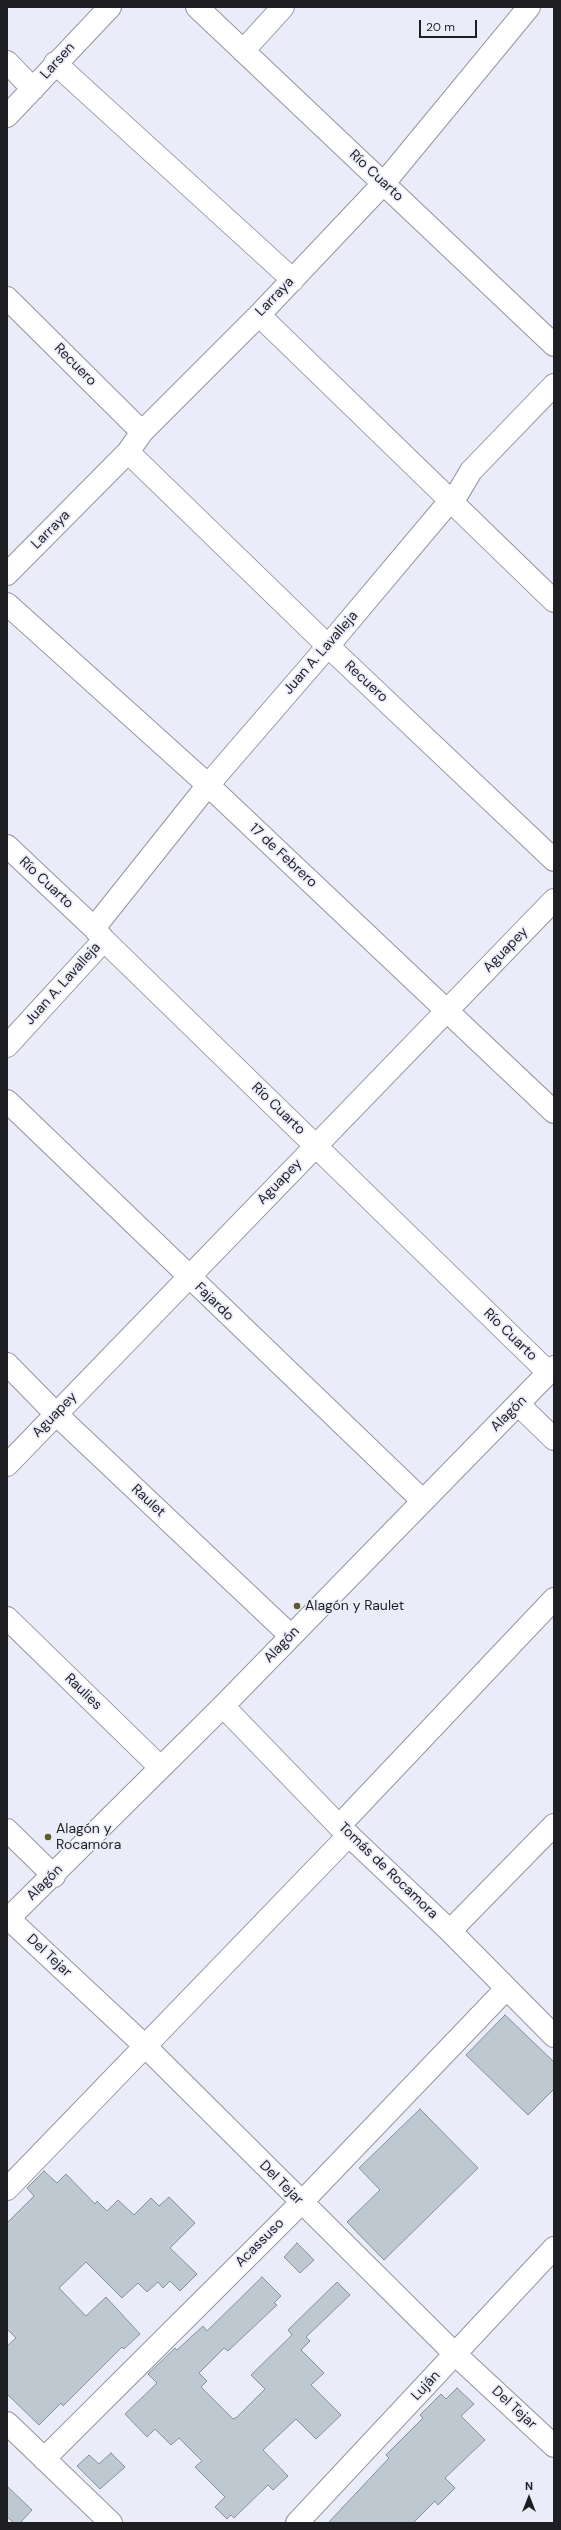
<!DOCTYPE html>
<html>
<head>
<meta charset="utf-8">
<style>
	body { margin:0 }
	#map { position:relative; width:561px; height:2530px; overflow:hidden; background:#ebecf9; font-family:"DM Sans",sans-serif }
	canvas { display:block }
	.frame { position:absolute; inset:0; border:8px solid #1f1f23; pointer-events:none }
	.north { position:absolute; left:509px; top:2478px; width:40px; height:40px; -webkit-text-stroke:3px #ebecf9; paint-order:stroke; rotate:0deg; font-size:11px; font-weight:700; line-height:16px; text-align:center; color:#1f1f23 }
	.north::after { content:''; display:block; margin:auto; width:14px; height:18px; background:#1f1f23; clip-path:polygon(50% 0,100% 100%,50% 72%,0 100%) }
	.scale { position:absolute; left:419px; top:20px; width:58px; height:18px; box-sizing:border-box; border:2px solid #1f1f23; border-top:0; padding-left:5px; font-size:12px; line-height:14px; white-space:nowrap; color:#1f1f23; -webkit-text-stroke:3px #ebecf9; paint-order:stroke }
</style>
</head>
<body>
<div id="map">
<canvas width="561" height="2530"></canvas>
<div class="frame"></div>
<div class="north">N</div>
<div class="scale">20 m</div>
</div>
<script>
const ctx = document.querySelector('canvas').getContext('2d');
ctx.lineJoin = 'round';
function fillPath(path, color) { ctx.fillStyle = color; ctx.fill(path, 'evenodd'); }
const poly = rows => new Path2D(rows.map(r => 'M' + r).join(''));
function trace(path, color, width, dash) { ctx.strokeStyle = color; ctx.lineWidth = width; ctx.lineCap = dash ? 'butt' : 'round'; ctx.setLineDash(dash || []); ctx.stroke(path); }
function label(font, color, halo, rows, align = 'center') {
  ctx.font = font + ' "DM Sans",sans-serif'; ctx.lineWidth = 3.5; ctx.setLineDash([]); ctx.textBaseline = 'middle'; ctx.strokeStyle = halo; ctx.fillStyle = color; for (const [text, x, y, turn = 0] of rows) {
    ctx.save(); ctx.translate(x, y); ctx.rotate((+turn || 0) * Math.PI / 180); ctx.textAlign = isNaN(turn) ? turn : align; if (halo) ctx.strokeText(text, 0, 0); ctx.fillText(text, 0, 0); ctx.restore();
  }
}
const building = poly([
	[505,2015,554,2062,554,2089,528,2115,466,2055,505,2015],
	[420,2109,478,2168,384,2260,347,2222,380,2190,359,2168,420,2109],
	[44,2171,57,2183,66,2174,95,2204,97,2201,107,2211,118,2200,134,2215,151,2198,159,2206,169,2197,195,2223,170,2248,197,2274,180,2291,170,2281,163,2288,158,2282,147,2292,138,2283,122,2298,86,2262,59,2288,86,2316,106,2297,140,2334,124,2349,122,2347,63,2406,61,2403,39,2425,7,2394,7,2346,16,2338,7,2329,7,2223,34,2196,27,2188,44,2171],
	[297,2243,314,2260,300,2273,284,2257,297,2243],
	[262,2277,281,2296,274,2303,277,2305,228,2351,224,2348,199,2373,207,2381,201,2387,233,2419,237,2417,265,2389,251,2375,292,2335,288,2330,337,2282,350,2295,306,2337,310,2341,301,2350,324,2373,311,2385,341,2415,316,2439,296,2419,263,2450,288,2476,273,2490,268,2485,234,2518,231,2515,227,2519,215,2507,225,2497,195,2467,202,2461,179,2438,171,2445,155,2429,147,2437,125,2414,157,2383,148,2374,175,2348,177,2350,203,2326,207,2331,262,2277],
	[457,2388,474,2404,461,2416,485,2440,445,2478,455,2488,438,2505,435,2501,413,2523,328,2523,389,2458,386,2455,423,2418,420,2415,441,2394,446,2399,457,2388],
	[111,2453,125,2467,100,2489,77,2466,89,2455,99,2464,111,2453],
	[7,2486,32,2510,20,2523,14,2523,7,2517,7,2486]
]);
const street = poly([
	[197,7,554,345],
	[243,51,283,7],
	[7,62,33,89],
	[55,63,293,280],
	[7,116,110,7],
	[7,298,142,432],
	[259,315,554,601],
	[128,452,328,646,554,860],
	[7,574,128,452,142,432,259,315,384,183,529,7],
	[7,604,208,785,554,1112],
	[7,846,94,928,104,940,549,1373],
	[94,928,208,785,328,646,444,508,452,503,471,471,554,385],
	[7,1046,104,940],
	[7,1101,423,1501],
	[7,1364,56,1414,291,1636],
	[518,1404,554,1439],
	[7,1465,554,900],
	[7,1618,160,1767],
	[223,1706,339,1826,450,1931,554,2036],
	[339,1826,554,1599],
	[7,1830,54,1876],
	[9,1919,144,2045,456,2355,554,2446],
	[7,1920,223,1706,554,1367],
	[450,1931,554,1825],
	[7,2189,349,1835],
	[7,2423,111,2523],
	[44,2459,301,2203,506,1989],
	[297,2523,554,2248]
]);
const markers = [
	[297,1606,4,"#5c5c29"],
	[48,1837,4,"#5c5c29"]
];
const streetNames = [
	["Larsen",58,61,-48],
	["Río Cuarto",376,176,43],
	["Larraya",275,297,-46],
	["Recuero",75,365,45],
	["Larraya",51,530,-45],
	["Juan A. Lavalleja",321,653,-49],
	["Recuero",366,682,43],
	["17 de Febrero",283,856,43],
	["Río Cuarto",46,883,43],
	["Aguapey",506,950,-46],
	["Juan A. Lavalleja",63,984,-48],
	["Río Cuarto",278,1109,44],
	["Aguapey",280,1182,-46],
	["Fajardo",214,1302,44],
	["Río Cuarto",510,1335,44],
	["Alagón",509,1414,-45],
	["Aguapey",55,1415,-46],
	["Raulet",148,1501,43],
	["Alagón",282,1645,-46],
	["Raulies",83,1692,44],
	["Tomás de Rocamora",388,1871,44],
	["Alagón",45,1883,-45],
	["Del Tejar",49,1956,43],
	["Del Tejar",281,2183,45],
	["Acassuso",260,2243,-45],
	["Luján",426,2386,-47],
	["Del Tejar",514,2408,43]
];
const poiNames = [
	["Alagón y Raulet",305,1606],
	["Alagón y",56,1829],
	["Rocamora",56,1845]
];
fillPath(building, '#bec8d1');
trace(building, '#88919a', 1);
trace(street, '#9495a1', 24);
trace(street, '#fff', 22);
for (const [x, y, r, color] of markers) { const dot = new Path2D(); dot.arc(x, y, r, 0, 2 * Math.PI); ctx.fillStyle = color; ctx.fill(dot); trace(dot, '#ebecf9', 1.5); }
label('14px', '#1f1f23', '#ebecf9', streetNames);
label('14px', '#1f1f23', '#ebecf9', poiNames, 'left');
</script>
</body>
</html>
